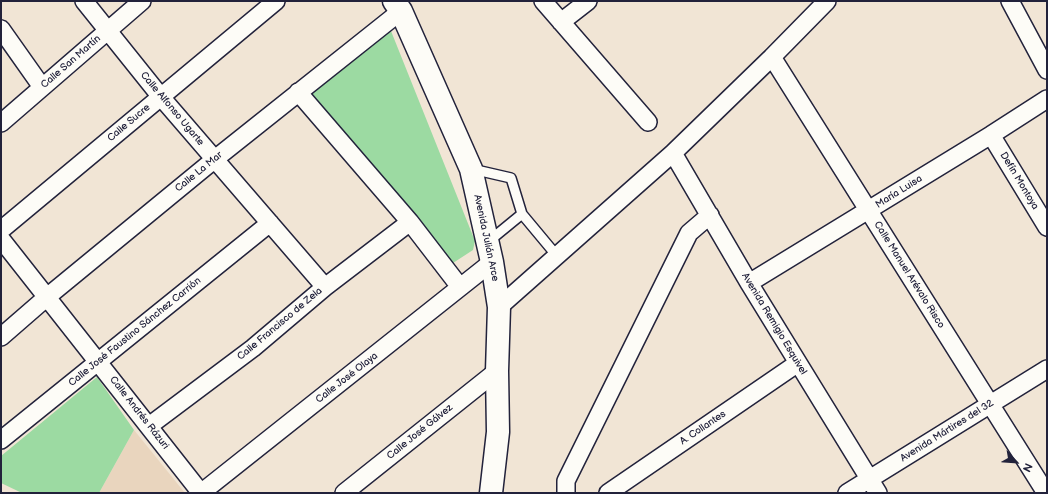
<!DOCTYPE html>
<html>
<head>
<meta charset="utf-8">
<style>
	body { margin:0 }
	#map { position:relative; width:1048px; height:494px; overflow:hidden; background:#f1e5d5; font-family:"Balsamiq Sans",sans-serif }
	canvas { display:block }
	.frame { position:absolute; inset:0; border:2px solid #22223b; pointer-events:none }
	.north { position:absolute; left:996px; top:442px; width:40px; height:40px; -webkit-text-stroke:3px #fdfcf7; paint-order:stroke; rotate:116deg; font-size:11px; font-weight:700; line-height:16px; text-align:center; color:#22223b }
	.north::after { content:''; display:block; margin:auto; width:14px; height:18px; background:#22223b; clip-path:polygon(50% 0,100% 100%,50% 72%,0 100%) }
</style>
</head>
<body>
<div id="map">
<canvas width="1048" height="494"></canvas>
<div class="frame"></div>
<div class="north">N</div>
</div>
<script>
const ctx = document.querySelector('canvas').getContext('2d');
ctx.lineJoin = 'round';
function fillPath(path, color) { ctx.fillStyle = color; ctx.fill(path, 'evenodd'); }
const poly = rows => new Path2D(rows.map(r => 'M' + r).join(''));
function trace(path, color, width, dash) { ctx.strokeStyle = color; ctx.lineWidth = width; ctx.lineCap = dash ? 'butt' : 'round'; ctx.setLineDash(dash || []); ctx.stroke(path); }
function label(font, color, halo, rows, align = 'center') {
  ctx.font = font + ' "Balsamiq Sans",sans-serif'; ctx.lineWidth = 3; ctx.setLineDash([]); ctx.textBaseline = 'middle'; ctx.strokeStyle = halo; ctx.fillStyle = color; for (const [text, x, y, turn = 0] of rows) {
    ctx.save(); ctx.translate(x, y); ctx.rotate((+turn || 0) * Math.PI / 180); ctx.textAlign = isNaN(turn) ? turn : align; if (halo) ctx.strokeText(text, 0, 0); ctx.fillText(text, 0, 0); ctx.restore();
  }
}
const built = poly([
	[134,430,185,493,99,493]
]);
const green = poly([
	[391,31,475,241,473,250,453,263,309,96],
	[97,377,134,430,99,493,22,493,1,483,1,456]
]);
const lane = poly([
	[472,169,511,178,522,214,489,241],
	[522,214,557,256]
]);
const street = poly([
	[84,1,161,97,325,287],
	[543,1,648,122],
	[1010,1,1047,70],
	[561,22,588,1],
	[1,29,42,87],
	[772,57,1046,493],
	[298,92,410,222,460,287],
	[1,123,142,1],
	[991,135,1047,227],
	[673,153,749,283,878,493],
	[1,230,276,1],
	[1,239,201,493],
	[749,283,991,135,1047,99],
	[499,307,673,153,772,57,827,1],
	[1,337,47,297,215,159,401,11],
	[149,426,253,348,325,287,410,222],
	[1,440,270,223],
	[201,493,492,262],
	[344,493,497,371],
	[566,493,566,481,689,233,710,215],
	[608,493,798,363],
	[847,493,1047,369]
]);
const secondary = poly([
	[394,1,401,11,471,169,492,262,499,307,497,371,498,432,491,493]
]);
const streetNames = [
	["Calle San Martín",71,62,-41],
	["Calle Alfonso Ugarte",172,109,50],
	["Calle Sucre",129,123,-40],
	["Calle La Mar",199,172,-39],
	["Defín Montoya",1019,181,59],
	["María Luisa",899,192,-32],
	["Avenida Julián Arce",486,238,78],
	["Calle Manuel Arévalo Risco",909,275,58],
	["Calle Francisco de Zela",280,324,-40],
	["Avenida Remigio Esquivel",774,324,59],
	["Calle José Faustino Sánchez Carrión",135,332,-39],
	["Calle José Olaya",347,378,-38],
	["Calle Andrés Rázuri",139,413,52],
	["A. Collantes",703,428,-34],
	["Avenida Mártires del 32",947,431,-32],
	["Calle José Gálvez",420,432,-39]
];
fillPath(built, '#e9d5be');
fillPath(green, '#9cdaa2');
trace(lane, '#22223b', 12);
trace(street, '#22223b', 20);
trace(secondary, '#22223b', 25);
trace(lane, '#fdfcf7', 9);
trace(street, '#fdfcf7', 17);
trace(secondary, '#fdfcf7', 22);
label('10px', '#22223b', '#fdfcf7', streetNames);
</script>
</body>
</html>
